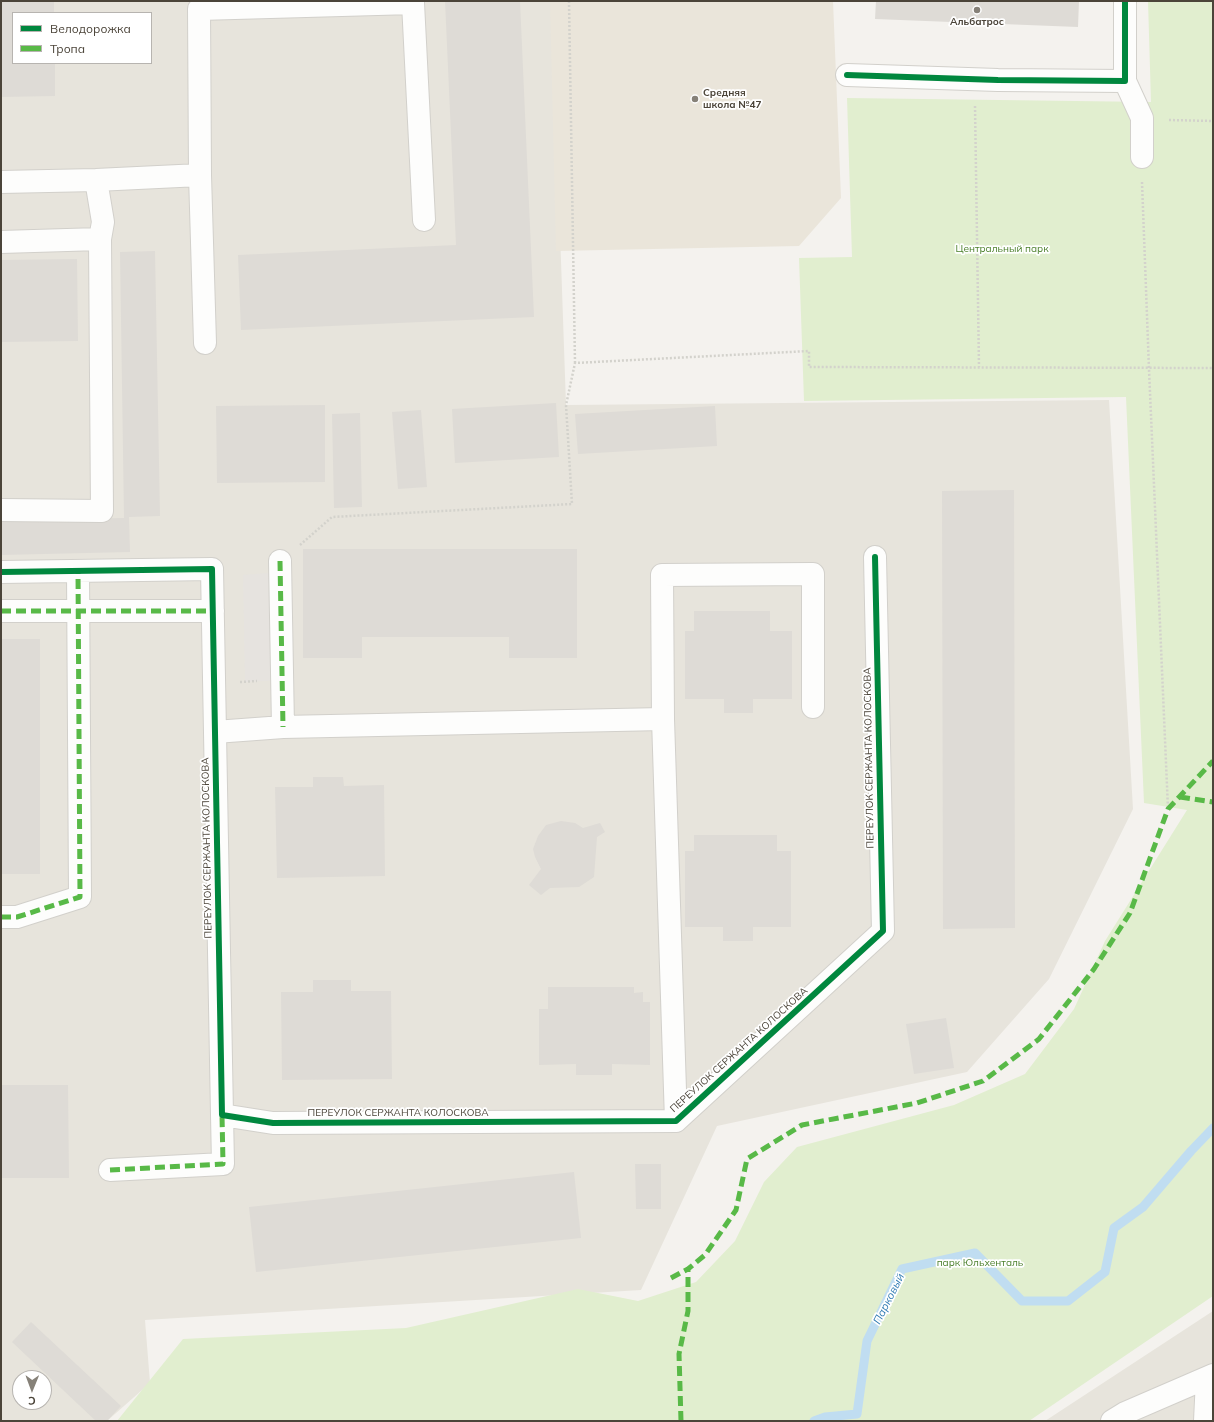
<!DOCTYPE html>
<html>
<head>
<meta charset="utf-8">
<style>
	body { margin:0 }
	#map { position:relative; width:1214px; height:1422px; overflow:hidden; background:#f4f2ee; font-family:Mulish,sans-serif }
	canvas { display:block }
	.frame { position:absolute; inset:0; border:2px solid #4b4439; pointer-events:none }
	.legend { position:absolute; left:12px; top:12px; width:140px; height:52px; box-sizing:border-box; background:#fff; border:1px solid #b7b4b0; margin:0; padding:5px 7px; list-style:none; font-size:12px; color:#4b4439 }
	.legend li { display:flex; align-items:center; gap:8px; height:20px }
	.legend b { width:20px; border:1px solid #b7b4b0 }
	.north { position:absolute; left:12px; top:1370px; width:40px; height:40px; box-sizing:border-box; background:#fff; border:1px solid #b7b4b0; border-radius:50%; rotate:181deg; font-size:11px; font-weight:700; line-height:16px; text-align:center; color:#4b4439 }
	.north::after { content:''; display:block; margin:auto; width:14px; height:18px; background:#868178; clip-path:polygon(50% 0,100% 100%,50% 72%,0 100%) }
</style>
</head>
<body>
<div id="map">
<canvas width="1214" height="1422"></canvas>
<div class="frame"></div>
<ul class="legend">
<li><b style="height:5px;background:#00873e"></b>Велодорожка</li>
<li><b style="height:5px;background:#58b947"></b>Тропа</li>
</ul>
<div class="north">С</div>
</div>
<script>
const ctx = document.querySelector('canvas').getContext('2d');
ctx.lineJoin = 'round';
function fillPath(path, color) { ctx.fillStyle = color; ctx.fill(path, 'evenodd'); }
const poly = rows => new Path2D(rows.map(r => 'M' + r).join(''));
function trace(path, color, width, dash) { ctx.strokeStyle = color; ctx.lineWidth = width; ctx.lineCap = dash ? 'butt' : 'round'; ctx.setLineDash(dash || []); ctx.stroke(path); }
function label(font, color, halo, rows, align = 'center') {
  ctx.font = font + ' Mulish,sans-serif'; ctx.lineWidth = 3.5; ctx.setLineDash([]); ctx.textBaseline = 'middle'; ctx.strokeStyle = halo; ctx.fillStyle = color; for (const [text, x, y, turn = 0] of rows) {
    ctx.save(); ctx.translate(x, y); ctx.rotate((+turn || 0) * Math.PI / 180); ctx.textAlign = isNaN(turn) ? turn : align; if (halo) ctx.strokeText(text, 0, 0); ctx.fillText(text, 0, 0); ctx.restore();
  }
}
const residential = poly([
	[1,1,552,1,566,405,1109,400,1133,809,1049,979,967,1072,717,1126,641,1290,145,1320,150,1383,107,1421,1,1421],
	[13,13,151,13,151,63,13,63],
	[20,1378,44,1378,44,1402,20,1402],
	[1213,1311,1213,1421,1045,1421]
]);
const education = poly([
	[550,1,833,1,841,198,799,246,556,251]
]);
const green = poly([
	[1148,1,1213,1,1213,1296,1029,1421,117,1421,183,1339,406,1328,578,1289,638,1301,696,1282,735,1241,764,1182,797,1147,954,1105,1025,1074,1074,1009,1105,941,1187,810,1144,803,1126,397,804,401,799,258,852,257,847,98,1151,102]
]);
const parking = poly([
	[281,572,282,680,245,682,243,575]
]);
const stream = poly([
	[814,1421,825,1417,857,1414,867,1341,902,1269,975,1253,1022,1301,1068,1301,1105,1272,1114,1228,1143,1207,1191,1151,1213,1128]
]);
const building = poly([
	[1,1,54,1,54,13,13,13,13,63,55,63,55,96,1,97],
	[445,1,520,1,534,317,241,330,238,255,456,245],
	[876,1,1079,1,1078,27,875,19],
	[155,251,160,516,129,517,130,552,1,555,1,520,124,518,120,252],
	[77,259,78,341,1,342,1,260],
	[556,403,559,457,455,463,452,409],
	[325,405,325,482,217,483,216,406],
	[715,406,717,446,578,454,575,414],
	[421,410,427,487,398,489,392,412],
	[360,413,362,507,334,508,332,414],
	[1014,490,1015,928,943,929,942,491],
	[303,549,577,549,577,658,509,658,509,637,362,637,362,658,303,658],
	[694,611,770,611,770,631,792,631,792,699,753,699,753,713,724,713,724,699,685,699,685,631,694,631],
	[1,639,40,639,40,874,1,874],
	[313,777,343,777,344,786,384,785,385,876,277,878,275,787,313,787],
	[561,821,575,823,583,828,600,823,605,832,597,837,594,877,579,887,550,888,541,895,529,885,541,869,535,857,533,849,538,836,546,825],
	[694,835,777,835,777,851,791,851,791,927,753,927,753,941,723,941,723,927,685,927,685,851,694,851],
	[313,980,351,980,351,991,391,991,392,1079,282,1080,281,992,313,992],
	[548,987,634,987,634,993,643,992,643,1002,650,1002,650,1065,612,1064,612,1075,576,1075,576,1064,539,1065,539,1009,548,1009],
	[946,1018,954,1068,914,1074,906,1024],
	[1,1085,68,1085,69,1178,1,1178],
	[635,1164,661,1164,661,1209,636,1209],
	[574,1172,581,1238,256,1272,249,1207],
	[31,1322,121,1406,107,1421,96,1421,12,1342]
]);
const path = poly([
	[569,1,575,363],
	[975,106,979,367],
	[1169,120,1213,121],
	[1142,182,1149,369,1168,809],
	[300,545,332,517,572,504,566,405,575,363,809,351,809,367,1213,368],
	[240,682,257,681]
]);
const minor = poly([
	[847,75,998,80,1125,81,1125,1],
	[1125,81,1142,118,1142,157],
	[200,175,205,343],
	[1,182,96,180,200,175,199,9,413,3,424,220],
	[1,242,100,239],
	[1,510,102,511,100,239,103,222,96,180],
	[280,561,283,727],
	[1,572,212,569,222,1115,273,1123,676,1121,883,931,875,557],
	[1,611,213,611],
	[663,719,676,1121],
	[215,732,283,727,663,719,662,575,813,574,813,707],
	[1,917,17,917,80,897,78,571],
	[110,1170,223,1164,222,1115],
	[1112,1421,1125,1413,1213,1375],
	[1205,1421,1207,1379]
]);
const quiet = poly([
	[280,561,283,727],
	[1,611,213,611],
	[1180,797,1213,802],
	[1,917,17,917,80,897,78,571],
	[110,1170,223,1164,222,1115],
	[671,1278,688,1269,705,1255,736,1210,747,1159,802,1125,917,1103,983,1081,1039,1039,1094,969,1130,913,1168,809,1213,761],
	[681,1421,679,1354,688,1311,688,1269]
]);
const cycleway = poly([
	[847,75,998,80,1125,81,1125,1],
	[1,572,212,569,222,1115,273,1123,676,1121,883,931,875,557]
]);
const markers = [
	[977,10,4,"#868178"],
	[695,99,4,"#868178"]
];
const poiNames = [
	["Альбатрос",977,22],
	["Средняя",703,93,"left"],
	["школа №47",703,105,"left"]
];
const parkNames = [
	["Центральный парк",1002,249],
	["парк Юльхенталь",980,1263]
];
const streetNames = [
	["ПЕРЕУЛОК СЕРЖАНТА КОЛОСКОВА",869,758,-91],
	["ПЕРЕУЛОК СЕРЖАНТА КОЛОСКОВА",207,848,-91],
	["ПЕРЕУЛОК СЕРЖАНТА КОЛОСКОВА",739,1050,-42],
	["ПЕРЕУЛОК СЕРЖАНТА КОЛОСКОВА",398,1113]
];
const waterNames = [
	["Парковый",889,1299,-63]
];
fillPath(residential, '#e7e4dc');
fillPath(education, '#eae5da');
fillPath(green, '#e1eecf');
fillPath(parking, '#e6e3df');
trace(stream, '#c0ddf1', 9);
fillPath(building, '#dedbd6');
trace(minor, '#d2d0cb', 24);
trace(path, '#d3d2cc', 2.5, [2, 2]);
trace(minor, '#fdfdfc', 22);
trace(quiet, '#58b947', 5, [10, 5]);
trace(cycleway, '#00873e', 6);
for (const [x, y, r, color] of markers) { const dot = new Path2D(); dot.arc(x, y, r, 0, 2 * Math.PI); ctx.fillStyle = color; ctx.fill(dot); trace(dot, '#fff', 1.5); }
label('bold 10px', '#4b4439', '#fff', poiNames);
label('10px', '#4a7f2a', '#fff', parkNames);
label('10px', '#4b4439', '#fff', streetNames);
label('italic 11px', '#2e7ab2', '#fff', waterNames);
</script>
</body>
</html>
